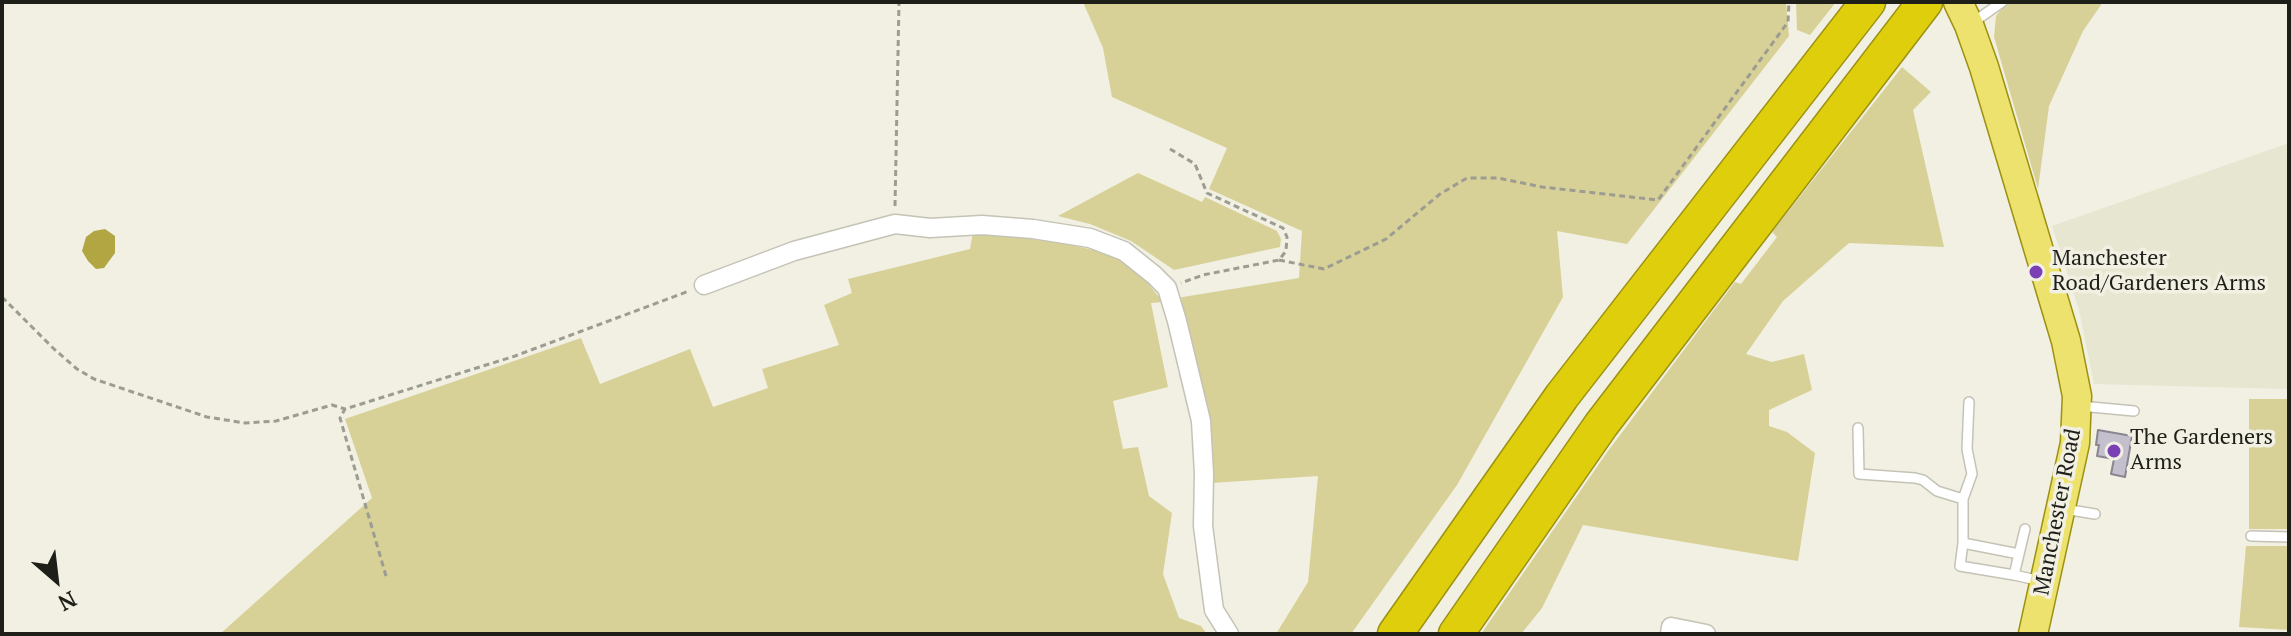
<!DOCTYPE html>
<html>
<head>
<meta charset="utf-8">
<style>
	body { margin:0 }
	#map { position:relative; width:2291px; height:636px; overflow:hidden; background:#f1f0e2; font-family:"PT Serif",serif }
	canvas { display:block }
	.frame { position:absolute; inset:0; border:4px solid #1f1f1a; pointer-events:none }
	.north { position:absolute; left:16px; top:540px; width:80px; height:80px; -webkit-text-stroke:6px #f1f0e2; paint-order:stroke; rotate:152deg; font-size:22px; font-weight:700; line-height:32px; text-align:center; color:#1f1f1a }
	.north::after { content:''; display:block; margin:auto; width:28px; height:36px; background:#1f1f1a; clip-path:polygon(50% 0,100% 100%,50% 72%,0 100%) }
</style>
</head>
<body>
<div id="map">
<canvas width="2291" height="636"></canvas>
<div class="frame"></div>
<div class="north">N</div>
</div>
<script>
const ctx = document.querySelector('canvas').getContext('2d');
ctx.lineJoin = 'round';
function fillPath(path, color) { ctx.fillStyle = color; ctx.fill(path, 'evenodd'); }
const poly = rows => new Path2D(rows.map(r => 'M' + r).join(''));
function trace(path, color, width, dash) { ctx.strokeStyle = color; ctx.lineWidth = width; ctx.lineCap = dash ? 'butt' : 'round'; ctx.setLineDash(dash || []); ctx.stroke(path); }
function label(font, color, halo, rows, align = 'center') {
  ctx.font = font + ' "PT Serif",serif'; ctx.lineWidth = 7; ctx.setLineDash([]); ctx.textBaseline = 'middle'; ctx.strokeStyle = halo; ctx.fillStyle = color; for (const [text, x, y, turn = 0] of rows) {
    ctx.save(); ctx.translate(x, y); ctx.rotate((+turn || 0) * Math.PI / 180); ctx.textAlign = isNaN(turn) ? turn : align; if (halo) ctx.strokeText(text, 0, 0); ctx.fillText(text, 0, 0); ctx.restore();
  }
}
const built = poly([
	[2289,143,2289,389,2094,384,2079,310,2052,226]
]);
const green = poly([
	[1083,2,1786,2,1789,36,1627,244,1557,231,1563,297,1457,485,1351,634,1276,634,1308,582,1318,476,1211,483,1177,298,1299,278,1302,231,1209,189,1227,148,1112,97,1103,48],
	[1796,2,1836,2,1810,35,1797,30],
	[2007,2,2103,2,2083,31,2049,106,2038,189,1994,37,1996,16],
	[1902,67,1931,92,1913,110,1944,247,1849,243,1783,301,1746,354,1772,362,1804,354,1812,390,1769,410,1769,426,1787,432,1815,453,1798,561,1583,525,1542,608,1521,634,1481,634,1608,451,1735,282,1741,284,1777,237,1772,232],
	[1138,173,1202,202,1205,197,1277,231,1281,239,1280,247,1174,270,1131,241,1090,224,1058,216],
	[973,232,1057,242,1112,254,1146,281,1163,302,1151,303,1168,387,1113,401,1123,449,1138,447,1149,496,1172,513,1163,574,1179,618,1201,626,1207,634,220,634,372,498,345,419,581,338,600,384,690,349,713,407,768,388,762,369,839,345,824,305,852,293,848,279,970,249],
	[2249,399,2289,399,2289,529,2249,529],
	[2246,546,2289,546,2289,630,2239,627]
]);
const water = poly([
	[105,229,115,236,115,253,104,268,96,269,88,261,82,251,86,237,94,231]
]);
const building = poly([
	[2098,430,2132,436,2125,477,2111,474,2114,459,2097,456,2099,445,2096,445,2098,430]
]);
const path = poly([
	[1170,149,1195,164,1207,193,1283,228,1287,237,1286,251,1279,260,1203,275,1181,283],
	[895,206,899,2],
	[1279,260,1324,269,1386,239,1440,194,1467,178,1498,178,1542,187,1658,200,1788,22,1789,2],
	[2,297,54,349,77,369,94,379,207,417,245,423,276,421,332,405,345,409],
	[386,576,340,418,345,409,515,356,689,291]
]);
const lane = poly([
	[1972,23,2002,2],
	[2080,406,2134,411],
	[1858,428,1859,474,1915,478,1923,480,1937,491,1963,499,1963,543,2019,554,2014,575,2041,581],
	[1963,499,1972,474,1967,449,1969,402],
	[2064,509,2095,514],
	[2251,536,2289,537],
	[1963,543,1960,566,2014,575],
	[2019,554,2025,529]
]);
const street = poly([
	[704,285,794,251,895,224,930,228,982,225,1033,229,1090,238,1124,251,1154,275,1167,288,1177,321,1201,421,1204,474,1203,526,1214,610,1229,634],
	[1670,634,1671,627,1706,634]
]);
const primary = poly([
	[1958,2,1969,25,1984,67,2066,341,2077,396,2075,443,2033,634]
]);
const highway = poly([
	[1395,634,1562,396,1868,2],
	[1456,634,1601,425,1925,2]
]);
const markers = [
	[2036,272,8,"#7b40b6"],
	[2114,451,8,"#7b40b6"]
];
const poiNames = [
	["Manchester",2052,259],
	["Road/Gardeners Arms",2052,284],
	["The Gardeners",2130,438],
	["Arms",2130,463]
];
const streetNames = [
	["Manchester Road",2058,512,-79]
];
fillPath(built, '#e7e6d1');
fillPath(green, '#d7d197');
fillPath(water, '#b1a642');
fillPath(building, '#c4bfcc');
trace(building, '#8a8591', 2);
trace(lane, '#c4c3b6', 12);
trace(street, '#c4c3b6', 21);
trace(primary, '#9c9111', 31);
trace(highway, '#9c9111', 37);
trace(path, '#9d9c92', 3, [6, 4]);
trace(lane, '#fff', 9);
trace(street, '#fff', 18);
trace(primary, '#ece26d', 28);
trace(highway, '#dfce0c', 34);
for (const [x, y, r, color] of markers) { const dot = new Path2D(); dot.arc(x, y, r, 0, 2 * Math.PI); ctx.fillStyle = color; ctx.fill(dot); trace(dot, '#f1f0e2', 3); }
label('22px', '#1f1f1a', '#f1f0e2', poiNames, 'left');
label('22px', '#1f1f1a', '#f1f0e2', streetNames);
</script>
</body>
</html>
